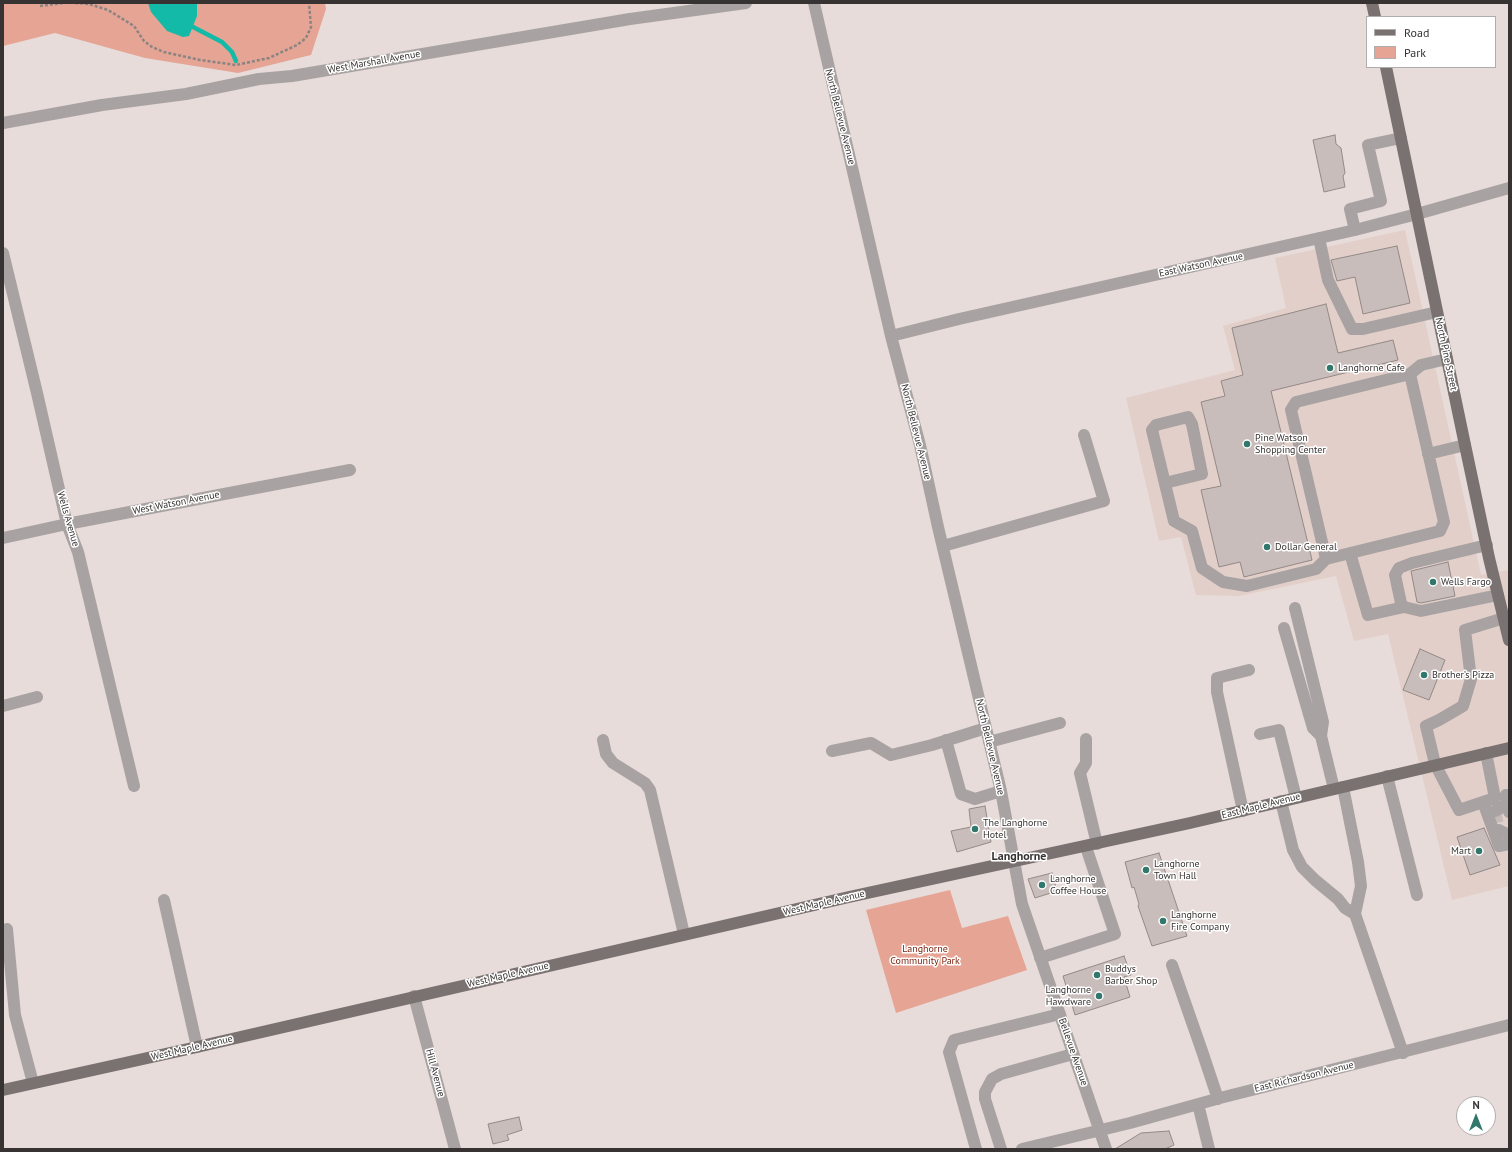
<!DOCTYPE html>
<html>
<head>
<meta charset="utf-8">
<style>
	body { margin:0 }
	#map { position:relative; width:1512px; height:1152px; overflow:hidden; background:#e7dcd9; font-family:"PT Sans",sans-serif }
	canvas { display:block }
	.frame { position:absolute; inset:0; border:4px solid #373332; pointer-events:none }
	.legend { position:absolute; left:1366px; top:16px; width:130px; height:52px; box-sizing:border-box; background:#fff; border:1px solid #afadad; margin:0; padding:5px 7px; list-style:none; font-size:12px; color:#373332 }
	.legend li { display:flex; align-items:center; gap:8px; height:20px }
	.legend b { width:20px; border:1px solid #afadad }
	.north { position:absolute; left:1456px; top:1096px; width:40px; height:40px; box-sizing:border-box; background:#fff; border:1px solid #afadad; border-radius:50%; rotate:0deg; font-size:11px; font-weight:700; line-height:16px; text-align:center; color:#373332 }
	.north::after { content:''; display:block; margin:auto; width:14px; height:18px; background:#31776c; clip-path:polygon(50% 0,100% 100%,50% 72%,0 100%) }
</style>
</head>
<body>
<div id="map">
<canvas width="1512" height="1152"></canvas>
<div class="frame"></div>
<ul class="legend">
<li><b style="height:5px;background:#7a7270"></b>Road</li>
<li><b style="height:11px;background:#e5a494"></b>Park</li>
</ul>
<div class="north">N</div>
</div>
<script>
const ctx = document.querySelector('canvas').getContext('2d');
ctx.lineJoin = 'round';
function fillPath(path, color) { ctx.fillStyle = color; ctx.fill(path, 'evenodd'); }
const poly = rows => new Path2D(rows.map(r => 'M' + r).join(''));
function trace(path, color, width, dash) { ctx.strokeStyle = color; ctx.lineWidth = width; ctx.lineCap = dash ? 'butt' : 'round'; ctx.setLineDash(dash || []); ctx.stroke(path); }
function label(font, color, halo, rows, align = 'center') {
  ctx.font = font + ' "PT Sans",sans-serif'; ctx.lineWidth = 3; ctx.setLineDash([]); ctx.textBaseline = 'middle'; ctx.strokeStyle = halo; ctx.fillStyle = color; for (const [text, x, y, turn = 0] of rows) {
    ctx.save(); ctx.translate(x, y); ctx.rotate((+turn || 0) * Math.PI / 180); ctx.textAlign = isNaN(turn) ? turn : align; if (halo) ctx.strokeText(text, 0, 0); ctx.fillText(text, 0, 0); ctx.restore();
  }
}
const built = poly([
	[1405,230,1481,575,1509,570,1509,886,1452,900,1388,634,1354,641,1336,576,1239,596,1196,595,1181,537,1159,541,1126,398,1235,370,1223,326,1286,308,1275,258]
]);
const green = poly([
	[3,3,325,3,326,9,311,55,238,73,145,58,55,33,3,46],
	[950,890,962,928,1008,916,1027,970,896,1013,866,910]
]);
const water = poly([
	[148,3,197,3,197,16,189,36,183,37,167,31,151,12]
]);
const stream = poly([
	[193,27,222,42,232,52,236,61]
]);
const building = poly([
	[1335,135,1336,144,1341,148,1345,173,1343,176,1345,187,1324,192,1313,140,1335,135],
	[1397,246,1410,303,1363,314,1355,277,1337,281,1331,260,1397,246],
	[1326,304,1338,353,1393,340,1398,360,1271,391,1312,560,1244,577,1240,562,1219,567,1201,490,1221,486,1201,402,1225,396,1221,381,1243,375,1232,328,1326,304],
	[1448,562,1455,596,1421,603,1417,602,1411,571,1448,562],
	[1420,649,1445,660,1429,700,1403,690,1420,649],
	[985,806,991,842,957,852,951,831,971,827,969,809,985,806],
	[1484,828,1500,865,1470,875,1457,837,1484,828],
	[1159,853,1187,936,1152,946,1138,906,1139,904,1134,887,1132,888,1125,862,1159,853],
	[1052,873,1057,891,1035,898,1028,879,1052,873],
	[1124,956,1131,975,1124,977,1130,997,1075,1015,1063,976,1124,956],
	[519,1117,522,1130,507,1135,509,1140,493,1144,488,1124,519,1117],
	[1169,1131,1174,1145,1165,1149,1115,1149,1141,1133,1169,1131]
]);
const minorTunnel = poly([
	[1495,811,1499,830]
]);
const path = poly([
	[75,3,89,4,108,10,134,26,144,41,152,47,164,52,200,60,236,65,269,58,297,45,306,38,311,27,309,3],
	[40,6,63,3]
]);
const minor = poly([
	[814,3,891,336,920,445,938,527,1001,791,1022,904,1106,1149],
	[3,123,102,105,186,94,259,79,292,76,630,19,746,3],
	[1355,230,1350,209,1381,201,1368,145,1401,138],
	[1319,238,1328,280,1352,329,1363,329,1437,312],
	[3,253,37,393,67,524,78,552,134,786],
	[891,336,959,319,1355,230,1417,214,1509,188],
	[1410,374,1444,522,1440,531,1326,559,1291,410,1296,402,1410,374,1421,365,1447,359],
	[1428,454,1465,445],
	[1165,483,1202,474,1192,424,1188,417,1156,425,1152,430,1174,521,1192,531,1202,568,1223,582,1247,586,1316,569,1326,559],
	[3,538,67,524,350,470],
	[1487,545,1412,563,1399,568,1395,575,1401,603,1404,607,1421,611,1498,595],
	[943,546,1104,501,1084,435],
	[1350,553,1368,615,1404,607],
	[1295,608,1323,722,1321,736,1334,789],
	[1284,628,1313,728,1321,736],
	[3,706,37,697],
	[1260,734,1279,730,1296,798],
	[1086,739,1086,763,1080,773,1097,844],
	[603,740,606,754,613,763,645,783,650,790,684,934],
	[946,740,961,794,975,799,1001,791],
	[989,742,1060,723],
	[832,751,871,743,891,755,932,745,986,728],
	[1486,753,1495,798,1459,810,1435,764,1426,726,1439,720,1463,706,1471,679,1465,630,1504,618],
	[1387,776,1417,895],
	[1343,787,1358,862,1361,886,1355,914],
	[1506,795,1509,812],
	[1281,801,1293,850,1302,867,1315,880,1338,899,1345,908,1355,914,1403,1053],
	[1483,802,1499,846,1509,844],
	[1243,811,1217,692,1217,678,1249,670],
	[1495,811,1507,804,1509,805],
	[1499,830,1509,835],
	[164,900,197,1047],
	[7,929,15,1015,33,1083],
	[1040,958,1115,934,1086,847],
	[1172,965,1202,1051,1218,1099],
	[414,996,455,1149],
	[1198,1104,1209,1149],
	[976,1149,949,1052,954,1040,1060,1014],
	[1001,1149,985,1099,985,1092,992,1079,1001,1074,1073,1054],
	[1022,1149,1130,1123,1220,1098,1509,1025]
]);
const major = poly([
	[1372,3,1375,17],
	[1386,67,1465,445,1489,558,1509,640],
	[3,1090,197,1047,849,897,1190,823,1509,748]
]);
const markers = [
	[1330,368,4,"#31776c"],
	[1247,444,4,"#31776c"],
	[1267,547,4,"#31776c"],
	[1433,582,4,"#31776c"],
	[1424,675,4,"#31776c"],
	[975,829,4,"#31776c"],
	[1479,851,4,"#31776c"],
	[1146,870,4,"#31776c"],
	[1042,885,4,"#31776c"],
	[1163,921,4,"#31776c"],
	[1097,975,4,"#31776c"],
	[1099,996,4,"#31776c"]
];
const streetNames = [
	["West Marshall Avenue",374,62,-10],
	["North Bellevue Avenue",840,117,76],
	["East Watson Avenue",1201,265,-12],
	["North Pine Street",1446,354,78],
	["North Bellevue Avenue",916,432,76],
	["West Watson Avenue",176,503,-11],
	["Wells Avenue",68,519,74],
	["North Bellevue Avenue",990,747,77],
	["East Maple Avenue",1261,806,-14],
	["West Maple Avenue",824,903,-13],
	["West Maple Avenue",508,975,-13],
	["West Maple Avenue",192,1048,-13],
	["Bellevue Avenue",1073,1052,71],
	["Hill Avenue",435,1073,75],
	["East Richardson Avenue",1304,1077,-14]
];
const poiNames = [
	["Langhorne Cafe",1338,368],
	["Pine Watson",1255,438],
	["Shopping Center",1255,450],
	["Dollar General",1275,547],
	["Wells Fargo",1441,582],
	["Brother’s Pizza",1432,675],
	["The Langhorne",983,823],
	["Hotel",983,835],
	["Mart",1471,851,"right"],
	["Langhorne",1154,864],
	["Town Hall",1154,876],
	["Langhorne",1050,879],
	["Coffee House",1050,891],
	["Langhorne",1171,915],
	["Fire Company",1171,927],
	["Buddys",1105,969],
	["Barber Shop",1105,981],
	["Langhorne",1091,990,"right"],
	["Hawdware",1091,1002,"right"]
];
const parkNames = [
	["Langhorne",925,949],
	["Community Park",925,961]
];
const quarterNames = [
	["Langhorne",1019,857]
];
fillPath(built, '#e3cfca');
fillPath(green, '#e5a494');
fillPath(water, '#13baa7');
trace(stream, '#13baa7', 4.5);
fillPath(building, '#c8bdba');
trace(building, '#938987', 1);
trace(minorTunnel, '#c4bab8', 12, [12, 6]);
trace(path, '#8b8482', 2.5, [3, 2]);
trace(minor, '#a8a3a2', 12);
trace(major, '#7a7270', 12);
for (const [x, y, r, color] of markers) { const dot = new Path2D(); dot.arc(x, y, r, 0, 2 * Math.PI); ctx.fillStyle = color; ctx.fill(dot); trace(dot, '#fff', 1.5); }
label('10px', '#373332', '#fff', streetNames);
label('10px', '#373332', '#fff', poiNames, 'left');
label('10px', '#7a230d', '#fff', parkNames);
label('bold 12px', '#373332', '#fff', quarterNames);
</script>
</body>
</html>
